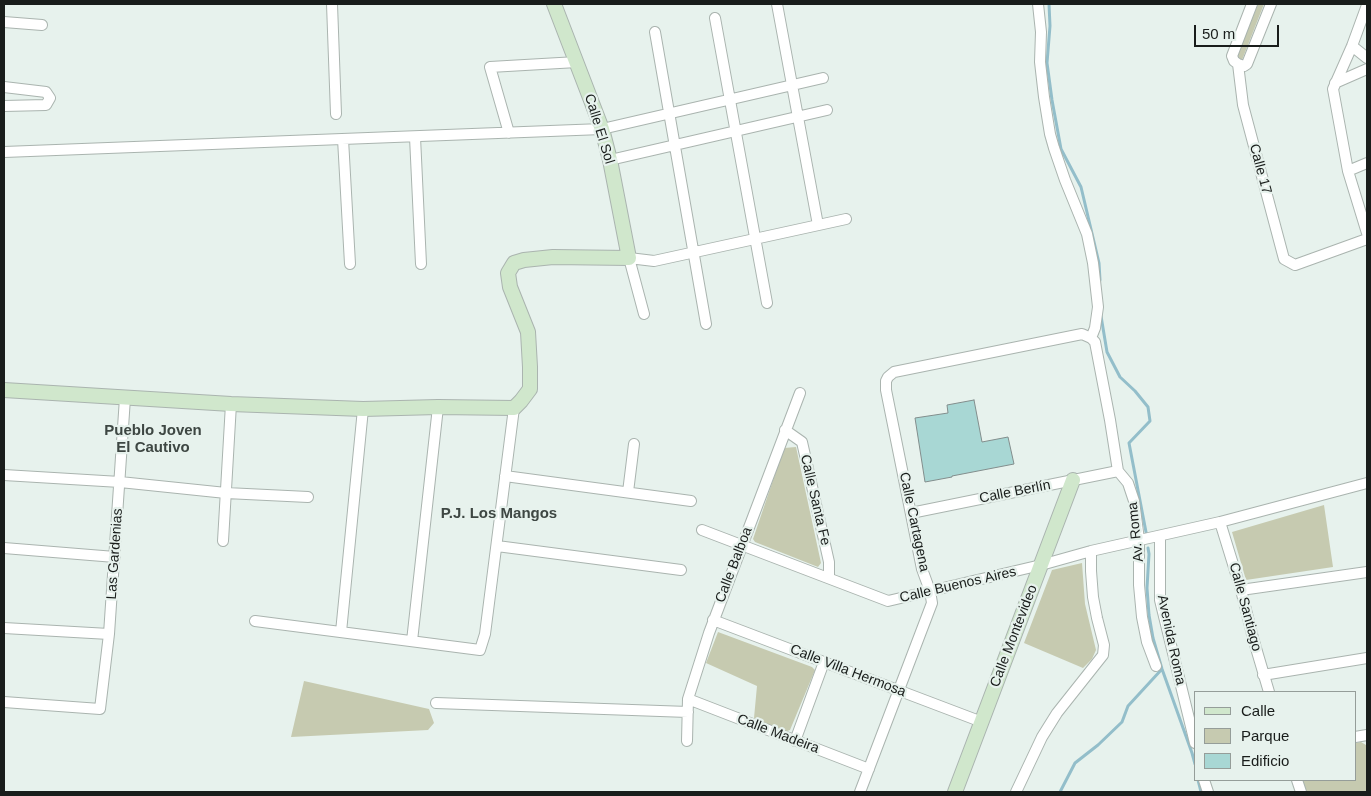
<!DOCTYPE html>
<html>
<head>
<meta charset="utf-8">
<style>
	body { margin:0 }
	#map { position:relative; width:1371px; height:796px; overflow:hidden; background:#e7f2ed; font-family:Helvetica,sans-serif }
	canvas { display:block }
	.frame { position:absolute; inset:0; border:5px solid #191d1b; pointer-events:none }
	.legend { position:absolute; left:1194px; top:691px; width:162px; height:90px; box-sizing:border-box; background:#e7f2ed; border:1px solid #959d99; margin:0; padding:6px 9px; list-style:none; font-size:15px; color:#191d1b }
	.legend li { display:flex; align-items:center; gap:10px; height:25px }
	.legend b { width:25px; border:1px solid #959d99 }
	.scale { position:absolute; left:1194px; top:25px; width:85px; height:22px; box-sizing:border-box; border:2px solid #191d1b; border-top:0; padding-left:6px; font-size:15px; line-height:18px; white-space:nowrap; color:#191d1b; -webkit-text-stroke:4px #e7f2ed; paint-order:stroke }
</style>
</head>
<body>
<div id="map">
<canvas width="1371" height="796"></canvas>
<div class="frame"></div>
<ul class="legend">
<li><b style="height:6px;background:#d0e7cc"></b>Calle</li>
<li><b style="height:14px;background:#c6cab0"></b>Parque</li>
<li><b style="height:14px;background:#a8d7d4"></b>Edificio</li>
</ul>
<div class="scale">50 m</div>
</div>
<script>
const ctx = document.querySelector('canvas').getContext('2d');
ctx.lineJoin = 'round';
function fillPath(path, color) { ctx.fillStyle = color; ctx.fill(path, 'evenodd'); }
const poly = rows => new Path2D(rows.map(r => 'M' + r).join(''));
function trace(path, color, width, dash) { ctx.strokeStyle = color; ctx.lineWidth = width; ctx.lineCap = dash ? 'butt' : 'round'; ctx.setLineDash(dash || []); ctx.stroke(path); }
function label(font, color, halo, rows, align = 'center') {
  ctx.font = font + ' Helvetica,sans-serif'; ctx.lineWidth = 4.5; ctx.setLineDash([]); ctx.textBaseline = 'middle'; ctx.strokeStyle = halo; ctx.fillStyle = color; for (const [text, x, y, turn = 0] of rows) {
    ctx.save(); ctx.translate(x, y); ctx.rotate((+turn || 0) * Math.PI / 180); ctx.textAlign = isNaN(turn) ? turn : align; if (halo) ctx.strokeText(text, 0, 0); ctx.fillText(text, 0, 0); ctx.restore();
  }
}
const green = poly([
	[1258,4,1264,4,1242,60,1239,59,1237,57],
	[796,447,821,563,818,567,755,542,753,539,784,448],
	[1324,505,1333,567,1246,580,1232,532],
	[1082,563,1085,604,1096,650,1092,659,1083,668,1024,643,1052,570],
	[718,632,812,667,815,670,790,730,785,732,754,718,757,686,706,663],
	[304,681,429,709,434,723,428,730,291,737],
	[1361,742,1366,745,1367,753,1367,792,1304,792,1300,780,1355,780,1355,743]
]);
const stream = poly([
	[1049,4,1050,26,1047,63,1052,100,1061,149,1081,187,1099,263,1100,280],
	[1101,316,1107,352,1120,377,1135,391,1148,407,1150,421,1129,443,1146,532],
	[1148,548,1149,554,1147,588,1149,615,1153,638,1162,669,1192,753,1195,764],
	[1198,780,1201,792],
	[1060,792,1075,763,1098,745,1122,722,1128,706,1162,669]
]);
const building = poly([
	[974,400,982,442,1008,437,1014,464,952,476,952,477,925,482,915,418,948,413,947,405,974,400]
]);
const street = poly([
	[332,4,336,114],
	[777,4,818,225],
	[1038,4,1041,32,1040,62,1044,97,1050,134,1054,148,1065,180,1087,234,1093,263,1098,307,1095,328,1091,338],
	[1252,4,1232,56,1234,61,1238,64,1244,66,1247,64,1271,4],
	[1367,5,1352,46,1333,89,1348,171,1367,233],
	[715,18,767,303],
	[4,22,42,25],
	[655,32,706,324],
	[1352,46,1367,58],
	[1238,64,1243,105,1284,259,1295,265,1367,239],
	[1335,83,1367,69],
	[4,87,46,92,50,98,46,105,4,106],
	[509,133,490,67,577,62],
	[415,137,421,264],
	[343,139,350,264],
	[4,152,602,129,823,78],
	[610,160,827,110],
	[1348,171,1367,163],
	[644,314,629,258,654,261,846,219],
	[785,430,802,442,829,562,829,578],
	[4,475,120,482,226,493,308,497],
	[505,476,691,501],
	[628,492,634,444],
	[911,513,1118,471],
	[1220,522,1241,590,1253,638,1269,692],
	[702,530,888,601,1041,565,1091,551,1220,522,1367,483],
	[1160,536,1160,600,1195,743],
	[223,541,231,404],
	[497,546,681,570],
	[4,548,115,557],
	[1241,590,1367,572],
	[713,620,982,722],
	[255,621,480,650,485,634,514,408],
	[4,628,109,634],
	[341,632,363,409],
	[412,641,438,407],
	[1263,675,1367,658],
	[688,699,869,769],
	[4,702,100,709,109,634,125,398],
	[436,703,688,712],
	[1355,737,1367,735],
	[687,741,688,699,709,633,800,393],
	[795,741,824,662],
	[1204,780,1208,792],
	[1297,780,1301,792],
	[860,792,932,603,930,591,922,569,886,390,886,381,888,377,894,372,1077,335,1082,334,1091,338,1095,342,1110,420,1118,471,1128,483,1134,501,1139,540,1139,585,1142,617,1147,642,1156,666],
	[1016,792,1042,737,1057,713,1103,655,1104,645,1097,618,1093,597,1091,571,1091,551]
]);
const secondary = poly([
	[4,390,231,404,363,409,438,407,514,408,521,401,530,389,530,367,528,332,510,287,508,273,514,263,524,260,553,257,629,258,610,160,602,129,554,4],
	[955,792,1073,480]
]);
const streetNames = [
	["Calle El Sol",599,129,73],
	["Calle 17",1260,169,75],
	["Calle Berlín",1015,492,-11],
	["Calle Santa Fe",815,500,77],
	["Calle Cartagena",914,522,78],
	["Av. Roma",1136,532,-96],
	["Las Gardenias",115,554,-86],
	["Calle Balboa",734,565,-69],
	["Calle Buenos Aires",958,585,-13],
	["Calle Santiago",1245,607,75],
	["Calle Montevideo",1014,636,-69],
	["Avenida Roma",1171,640,78],
	["Calle Villa Hermosa",848,671,21],
	["Calle Madeira",778,734,21]
];
const neighbourhoodNames = [
	["Pueblo Joven",153,431],
	["El Cautivo",153,448],
	["P.J. Los Mangos",499,514]
];
fillPath(green, '#c6cab0');
trace(stream, '#93beca', 3);
fillPath(building, '#a8d7d4');
trace(building, '#828d8c', 1);
trace(street, '#aab4af', 12);
trace(secondary, '#aab4af', 16);
trace(street, '#fff', 10);
trace(secondary, '#d0e7cc', 14);
label('14px', '#191d1b', '#e7f2ed', streetNames);
label('bold 15px', '#3e4743', '#e7f2ed', neighbourhoodNames);
</script>
</body>
</html>
